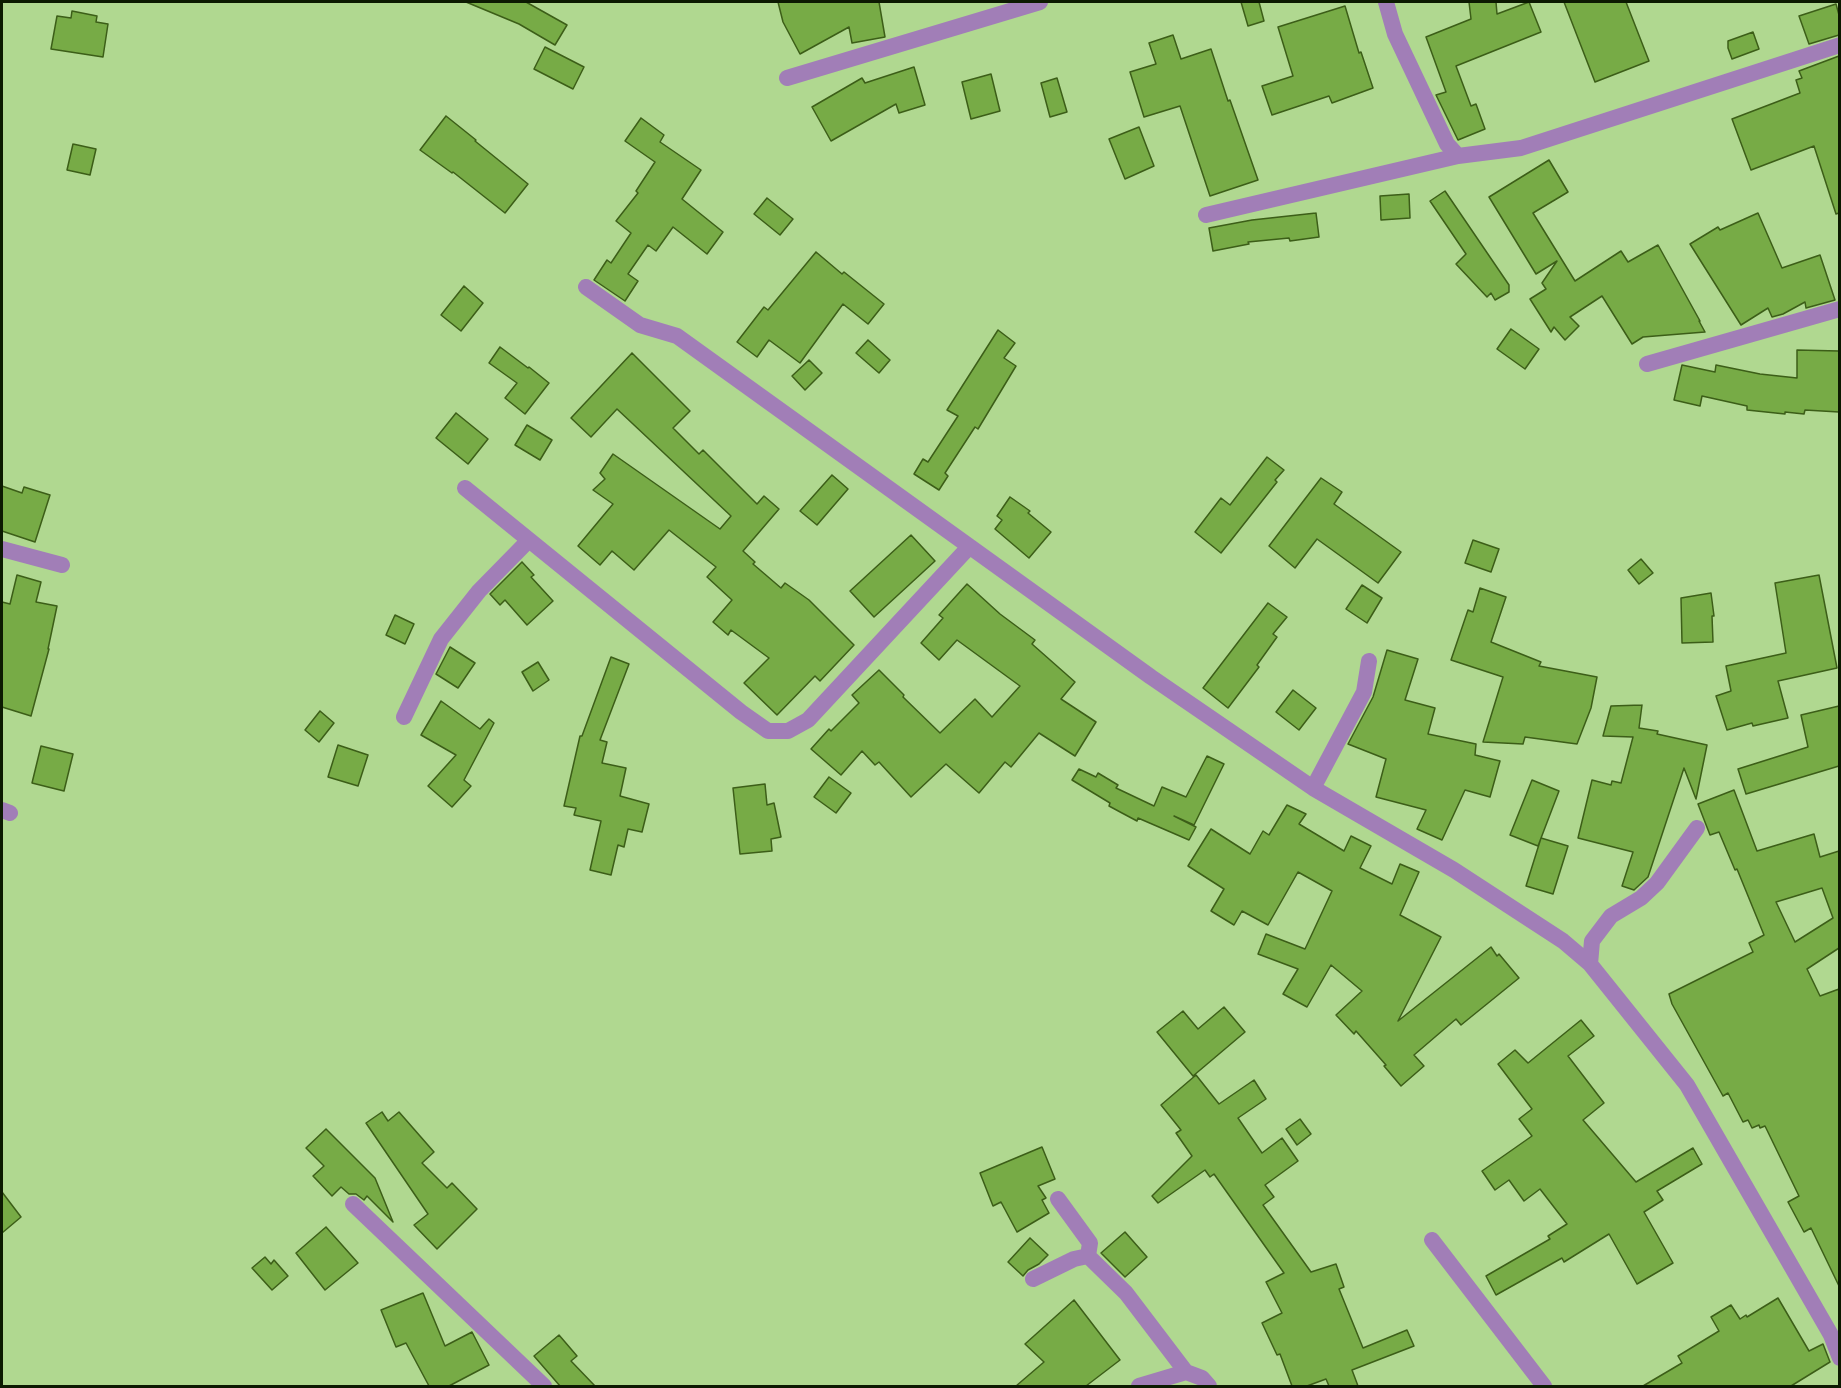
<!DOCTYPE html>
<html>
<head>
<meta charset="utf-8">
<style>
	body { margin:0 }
	#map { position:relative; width:1841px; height:1388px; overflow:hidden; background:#b0d890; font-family:"DM Sans",sans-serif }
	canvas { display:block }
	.frame { position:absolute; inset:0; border:3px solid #0c1a01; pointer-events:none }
</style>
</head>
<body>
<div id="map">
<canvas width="1841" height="1388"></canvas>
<div class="frame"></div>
</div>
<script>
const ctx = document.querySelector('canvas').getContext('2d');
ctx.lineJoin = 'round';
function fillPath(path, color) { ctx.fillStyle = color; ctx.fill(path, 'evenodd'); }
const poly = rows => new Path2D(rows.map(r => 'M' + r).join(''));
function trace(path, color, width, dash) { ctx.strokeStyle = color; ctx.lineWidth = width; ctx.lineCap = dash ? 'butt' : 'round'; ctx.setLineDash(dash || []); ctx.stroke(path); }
const building = poly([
	[466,2,526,2,567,25,555,45,519,24,466,2],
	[778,2,879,2,885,37,852,43,849,27,800,54,783,22,778,2],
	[1241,2,1259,2,1264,21,1248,26,1241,2],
	[1469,2,1496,2,1497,14,1529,2,1541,32,1456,66,1471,106,1476,104,1485,129,1458,140,1436,95,1446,92,1426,37,1471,19,1469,2],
	[1564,2,1626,2,1649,61,1595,82,1564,2],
	[1836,4,1839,15,1839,35,1809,44,1799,16,1836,4],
	[1345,6,1359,53,1361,52,1373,88,1332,103,1329,96,1272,115,1262,86,1293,76,1278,27,1345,6],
	[72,11,97,16,96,22,108,24,103,57,51,49,57,16,71,18,72,11],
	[1753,32,1759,49,1732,59,1728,48,1728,41,1753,32],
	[1173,35,1181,59,1211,49,1228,101,1230,100,1258,180,1210,196,1180,106,1144,117,1130,72,1156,64,1149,43,1173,35],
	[545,47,584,67,573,89,534,69,545,47],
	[1839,56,1839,213,1836,214,1814,146,1751,170,1732,119,1800,93,1796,80,1802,78,1799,71,1839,56],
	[914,67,925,105,899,113,896,104,831,141,812,107,862,78,865,83,914,67],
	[991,74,1000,111,971,119,962,82,991,74],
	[1057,78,1067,112,1050,117,1041,83,1057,78],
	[446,116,476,140,475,141,528,184,505,213,453,172,452,173,420,150,446,116],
	[641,118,664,135,660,142,701,170,682,199,723,232,707,254,673,227,656,251,648,245,628,274,638,281,625,301,594,280,607,260,611,263,631,233,616,221,638,193,636,191,655,162,625,141,641,118],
	[1139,127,1154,166,1125,179,1109,139,1139,127],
	[73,144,96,149,90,175,67,170,73,144],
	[1549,160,1568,192,1533,213,1575,281,1621,251,1628,262,1658,245,1700,321,1699,321,1705,332,1643,337,1632,344,1602,296,1570,317,1579,326,1565,340,1554,327,1551,332,1530,299,1546,289,1542,283,1557,261,1536,274,1489,197,1549,160],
	[1445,191,1509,285,1509,292,1495,300,1491,293,1487,297,1456,264,1466,254,1430,201,1445,191],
	[1409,194,1410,218,1381,220,1380,196,1409,194],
	[767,198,793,219,780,235,754,214,767,198],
	[1316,213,1319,237,1290,241,1289,238,1248,242,1249,244,1213,251,1209,228,1252,220,1316,213],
	[1758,213,1782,268,1820,255,1835,300,1806,308,1805,302,1783,314,1772,317,1768,308,1741,325,1690,244,1718,227,1720,230,1758,213],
	[816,252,842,274,844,272,884,304,868,324,843,304,800,363,769,340,757,357,737,342,764,307,768,310,816,252],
	[464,286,483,303,461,331,441,315,464,286],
	[1511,329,1539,349,1525,369,1497,349,1511,329],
	[998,330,1015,343,1004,358,1016,366,978,429,975,427,945,473,948,476,939,490,914,474,923,459,928,462,958,416,947,410,998,330],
	[868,340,890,360,879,373,856,353,868,340],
	[500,347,528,368,529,367,549,383,525,414,505,398,517,383,489,363,500,347],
	[1797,350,1839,351,1839,412,1805,410,1804,414,1785,412,1785,414,1747,410,1747,406,1702,396,1700,406,1674,400,1682,365,1715,372,1716,365,1760,374,1797,378,1797,350],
	[632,353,690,411,673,428,699,454,703,450,757,504,764,496,779,509,743,551,755,562,753,564,781,588,785,583,809,600,854,645,820,681,815,676,777,715,744,683,769,658,731,630,728,635,713,622,732,600,707,577,716,567,669,530,634,570,612,551,600,565,578,546,613,504,593,490,605,479,600,473,613,454,720,529,731,516,617,409,591,437,571,418,632,353],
	[809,360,822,373,805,390,792,376,809,360],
	[456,413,488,439,468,464,436,438,456,413],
	[527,425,552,440,540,460,515,445,527,425],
	[1267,457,1284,470,1275,480,1277,482,1221,553,1195,532,1221,498,1230,505,1267,457],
	[832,475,848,489,817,525,800,511,832,475],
	[1321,478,1342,492,1334,504,1401,552,1378,583,1317,539,1295,568,1269,546,1321,478],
	[2,486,22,493,24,487,50,495,35,542,2,531,2,486],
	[1010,497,1030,511,1028,513,1051,532,1029,558,995,529,1002,520,997,516,1010,497],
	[911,535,935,561,874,617,850,591,911,535],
	[1473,540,1499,549,1491,572,1465,563,1473,540],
	[1641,559,1653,573,1639,584,1628,570,1641,559],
	[522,562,534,575,531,577,553,601,527,625,505,600,500,605,490,594,522,562],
	[17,575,41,582,36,602,57,606,48,649,49,649,31,716,2,707,2,602,10,604,17,575],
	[1819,575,1837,668,1778,681,1788,718,1753,726,1752,723,1727,730,1716,696,1731,691,1726,666,1786,653,1775,583,1819,575],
	[967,584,1000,614,1035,640,1032,644,1075,682,1061,699,1096,722,1075,756,1039,733,1011,767,1005,762,979,793,946,764,911,797,879,762,875,765,862,751,841,775,811,749,829,729,831,731,859,703,852,695,879,670,904,695,903,697,940,733,975,699,992,717,1020,686,957,640,939,660,921,643,943,618,939,615,967,584],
	[1362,585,1382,598,1367,623,1346,609,1362,585],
	[1480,588,1506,597,1491,642,1541,662,1539,666,1597,677,1591,708,1577,744,1525,737,1523,744,1483,742,1503,677,1451,660,1468,610,1473,612,1480,588],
	[1711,593,1714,616,1712,616,1713,642,1682,643,1681,598,1711,593],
	[1268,603,1287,617,1273,634,1277,637,1257,665,1259,667,1228,708,1203,688,1268,603],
	[395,615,414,624,405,644,386,635,395,615],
	[450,647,475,663,458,688,436,674,450,647],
	[1387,650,1418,659,1405,700,1435,708,1428,734,1476,744,1475,755,1500,761,1490,797,1465,790,1442,840,1417,829,1426,810,1376,797,1386,759,1348,744,1373,697,1387,650],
	[611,657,629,664,600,740,607,742,602,763,626,768,620,796,649,804,642,832,628,829,624,847,618,845,611,875,590,870,601,821,574,815,576,808,564,806,580,736,582,736,611,657],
	[538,662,549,680,533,691,522,672,538,662],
	[1293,690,1316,708,1299,730,1276,712,1293,690],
	[441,701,480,729,489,719,494,723,464,780,471,786,452,807,428,786,456,755,421,735,441,701],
	[1642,705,1639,728,1658,731,1657,734,1707,745,1696,799,1684,768,1648,877,1634,890,1622,886,1633,852,1578,838,1592,780,1611,785,1612,781,1621,783,1633,737,1603,736,1611,706,1642,705],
	[1839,706,1839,766,1746,794,1738,769,1808,747,1801,715,1839,706],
	[320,711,334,723,319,742,305,730,320,711],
	[338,745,368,755,358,786,328,777,338,745],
	[41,746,73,754,64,791,32,783,41,746],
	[1207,756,1224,764,1194,825,1174,816,1196,827,1189,840,1138,818,1137,821,1122,813,1109,806,1110,803,1072,780,1079,769,1096,777,1098,773,1118,785,1116,788,1154,806,1162,787,1186,797,1207,756],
	[829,777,851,793,836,813,814,797,829,777],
	[1532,780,1559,791,1538,846,1510,835,1532,780],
	[765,784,767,805,774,803,781,837,771,839,772,851,740,854,733,788,765,784],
	[1734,790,1757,851,1814,834,1820,857,1839,851,1839,948,1807,969,1820,996,1839,989,1839,1286,1811,1228,1804,1232,1788,1202,1799,1196,1765,1126,1760,1128,1759,1125,1752,1128,1748,1120,1743,1122,1728,1093,1723,1096,1672,1004,1669,994,1753,952,1749,943,1764,935,1737,869,1735,870,1719,832,1710,835,1698,804,1734,790],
	[1822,888,1833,918,1795,942,1776,902,1822,888],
	[1287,805,1306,814,1299,824,1344,851,1351,836,1371,846,1360,868,1392,884,1400,864,1419,872,1400,915,1441,937,1398,1021,1491,947,1497,956,1499,954,1519,978,1461,1025,1456,1019,1414,1055,1424,1066,1401,1086,1384,1066,1386,1065,1356,1031,1354,1034,1336,1015,1362,991,1331,965,1307,1007,1283,994,1298,969,1258,954,1266,934,1305,949,1332,891,1298,872,1268,925,1242,911,1234,925,1211,911,1224,889,1188,866,1211,829,1250,854,1263,831,1269,835,1287,805],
	[1541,838,1568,846,1553,894,1526,886,1541,838],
	[1224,1007,1245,1032,1193,1076,1157,1032,1183,1011,1198,1029,1224,1007],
	[1581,1020,1594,1036,1568,1056,1604,1103,1583,1120,1636,1182,1693,1148,1702,1164,1657,1191,1663,1200,1644,1212,1673,1263,1637,1284,1609,1234,1564,1262,1562,1258,1496,1295,1486,1276,1550,1239,1548,1236,1567,1224,1540,1189,1524,1201,1509,1180,1495,1190,1482,1171,1532,1136,1519,1119,1532,1109,1498,1064,1515,1050,1528,1063,1581,1020],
	[1196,1075,1219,1104,1254,1080,1266,1099,1238,1118,1262,1153,1282,1138,1298,1161,1265,1185,1274,1197,1263,1205,1311,1272,1336,1264,1344,1287,1339,1289,1363,1348,1407,1330,1414,1346,1352,1370,1358,1386,1329,1386,1326,1379,1307,1386,1292,1386,1280,1354,1277,1355,1262,1323,1282,1313,1266,1282,1284,1273,1214,1174,1210,1177,1205,1170,1158,1203,1152,1196,1192,1156,1176,1133,1181,1130,1161,1105,1196,1075],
	[382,1112,388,1121,399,1112,434,1152,422,1163,447,1188,452,1183,477,1209,437,1249,414,1225,428,1214,366,1123,382,1112],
	[1300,1119,1311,1134,1297,1145,1286,1129,1300,1119],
	[326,1129,375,1178,393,1222,367,1196,364,1200,356,1194,349,1194,341,1187,332,1196,313,1176,324,1166,306,1148,326,1129],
	[1042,1147,1055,1179,1038,1186,1046,1198,1042,1200,1049,1213,1017,1232,1001,1202,993,1206,980,1173,1042,1147],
	[2,1192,21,1217,2,1233,2,1192],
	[326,1227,358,1263,325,1290,296,1253,326,1227],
	[1125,1232,1147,1257,1125,1277,1101,1253,1125,1232],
	[1030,1238,1048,1255,1039,1264,1028,1270,1023,1276,1008,1262,1030,1238],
	[265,1257,271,1264,274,1260,288,1276,272,1290,252,1268,265,1257],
	[423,1293,445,1346,472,1332,489,1365,449,1386,429,1386,406,1343,396,1347,381,1310,423,1293],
	[1778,1298,1809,1351,1823,1344,1830,1362,1791,1386,1643,1386,1682,1363,1678,1356,1719,1331,1711,1317,1731,1305,1740,1319,1746,1315,1747,1317,1778,1298],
	[1074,1300,1120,1360,1086,1386,1016,1386,1044,1362,1025,1344,1074,1300],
	[559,1335,577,1356,571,1361,595,1386,560,1386,534,1356,559,1335]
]);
const street = poly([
	[1386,2,1395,34,1447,144,1458,156,1521,148,1840,45],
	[787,78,1040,2],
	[1206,215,1458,156],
	[586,287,640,325,677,336,1151,677,1313,788,1454,870,1563,941,1590,964,1687,1085,1831,1335,1840,1358],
	[1647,364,1840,309],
	[465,488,741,712,768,731,788,731,808,720,969,547],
	[2,549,62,565],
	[404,717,441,639,479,591,529,540],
	[1313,788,1364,692,1369,661],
	[2,810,10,813],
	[1590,964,1592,941,1611,916,1641,898,1657,883,1697,828],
	[1058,1199,1090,1243,1088,1256],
	[353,1204,544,1386],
	[1432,1240,1544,1386],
	[1033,1279,1074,1259,1088,1256,1126,1293,1186,1372],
	[1139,1386,1186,1372,1202,1378,1209,1386]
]);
fillPath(building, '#77ab46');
trace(building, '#3c5e18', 1.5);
trace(street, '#a17eb7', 16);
</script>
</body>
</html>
